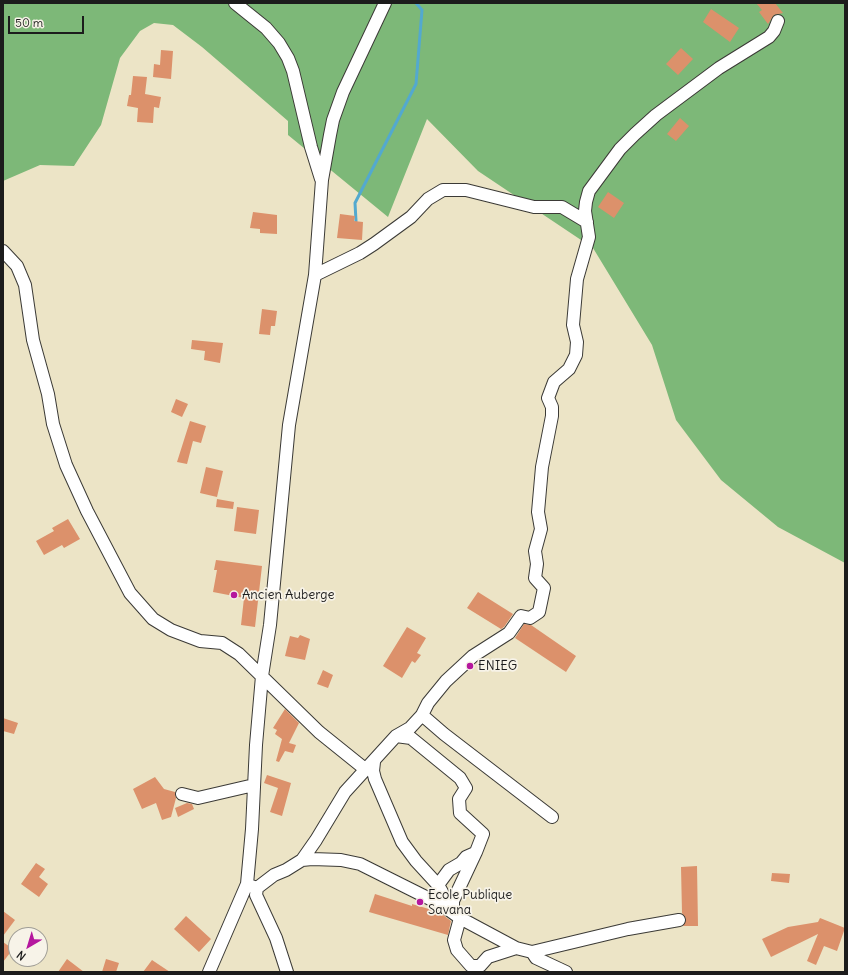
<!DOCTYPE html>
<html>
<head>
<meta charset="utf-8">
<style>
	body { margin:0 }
	#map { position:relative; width:848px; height:975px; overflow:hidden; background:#ece4c6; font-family:Delius,sans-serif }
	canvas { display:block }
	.frame { position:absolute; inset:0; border:4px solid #1c1c1c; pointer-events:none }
	.north { position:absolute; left:8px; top:927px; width:40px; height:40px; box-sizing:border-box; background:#f7f3e8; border:1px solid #9f9d96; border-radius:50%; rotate:218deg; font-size:11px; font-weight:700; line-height:16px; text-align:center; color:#1c1c1c }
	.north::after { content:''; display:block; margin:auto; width:14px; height:18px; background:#b5179e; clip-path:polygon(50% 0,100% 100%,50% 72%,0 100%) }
	.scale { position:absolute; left:8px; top:16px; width:76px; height:18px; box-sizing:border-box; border:2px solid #1c1c1c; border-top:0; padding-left:5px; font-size:12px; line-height:14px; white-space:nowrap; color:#1c1c1c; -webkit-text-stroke:3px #f7f3e8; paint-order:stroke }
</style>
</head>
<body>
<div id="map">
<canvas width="848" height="975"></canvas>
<div class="frame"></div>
<div class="north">N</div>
<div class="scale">50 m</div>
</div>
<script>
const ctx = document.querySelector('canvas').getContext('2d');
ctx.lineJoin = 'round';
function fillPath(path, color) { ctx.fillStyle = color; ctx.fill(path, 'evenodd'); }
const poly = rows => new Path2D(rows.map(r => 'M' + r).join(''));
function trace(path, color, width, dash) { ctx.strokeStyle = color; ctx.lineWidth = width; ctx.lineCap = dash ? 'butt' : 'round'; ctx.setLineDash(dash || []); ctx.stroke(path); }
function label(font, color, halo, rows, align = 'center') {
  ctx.font = font + ' Delius,sans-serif'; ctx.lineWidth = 3.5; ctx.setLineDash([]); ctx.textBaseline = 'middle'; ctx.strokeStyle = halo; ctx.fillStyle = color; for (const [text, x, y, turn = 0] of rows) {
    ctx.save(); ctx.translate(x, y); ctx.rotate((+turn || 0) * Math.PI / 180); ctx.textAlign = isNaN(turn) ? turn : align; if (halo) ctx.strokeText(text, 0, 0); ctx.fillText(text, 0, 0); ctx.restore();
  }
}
const forest = poly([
	[3,3,845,3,845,563,778,527,721,480,676,420,652,345,593,248,478,171,427,119,388,217,288,135,288,121,202,47,173,25,154,23,140,31,120,58,101,125,74,166,40,165,3,181]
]);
const stream = poly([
	[356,221,355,203,416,84,422,10,416,3]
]);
const building = poly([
	[756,3,775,3,783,13,774,15,768,24,759,12,762,10],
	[711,9,739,28,730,42,703,22],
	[681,48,693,59,678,75,666,64],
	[161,50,173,51,171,79,153,77,154,64,160,65],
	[133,76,147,77,145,94,161,97,159,108,154,107,153,123,137,122,138,108,127,106,129,95,131,95],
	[680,118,689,126,676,141,667,134],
	[608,192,624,203,614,218,598,207],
	[253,212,277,215,277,234,260,233,260,229,250,228],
	[340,214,355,216,354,221,363,222,362,240,337,238],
	[262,309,277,311,275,326,271,326,270,335,259,334],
	[192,340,223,343,220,363,204,360,205,351,191,349],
	[176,399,188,404,182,417,171,412],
	[190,421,206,426,201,443,193,441,187,464,177,462],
	[206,467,223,471,217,497,200,493],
	[217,499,234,502,233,509,216,507],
	[237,507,259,510,256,534,234,531],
	[68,519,80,539,64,548,62,545,44,555,36,541,54,531,52,528],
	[216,560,262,566,255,627,241,625,244,598,213,592,217,570,214,570],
	[478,592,513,614,504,627,501,629,467,608],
	[524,624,531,625,576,656,566,672,515,638],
	[407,627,426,638,417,653,421,655,415,663,412,661,402,678,383,666],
	[300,635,310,639,305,660,285,656,290,636,298,638],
	[323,670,333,675,328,688,317,684],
	[285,709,299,723,289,743,296,745,293,753,285,751,279,762,276,761,282,739,275,734,277,730,273,728],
	[3,718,18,723,14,734,3,731],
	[267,775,291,783,282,816,270,812,278,788,264,783],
	[155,777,164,789,175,792,176,798,171,817,162,820,156,803,142,809,133,789],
	[187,803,192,804,194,809,178,817,175,808],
	[36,863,45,869,39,877,48,884,39,897,21,884],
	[697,866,698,926,683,926,686,919,682,913,681,867],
	[772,873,790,874,789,883,771,881],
	[375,894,412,906,412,904,439,912,451,921,448,935,369,912],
	[3,911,15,920,3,936],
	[186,916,211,939,199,952,174,929],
	[820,918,845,928,837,951,824,946,816,965,807,961,818,934,771,957,762,939,788,927,818,922],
	[3,942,13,949,3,962],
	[67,959,84,972,58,972],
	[106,959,119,963,116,972,102,972],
	[152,960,170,972,143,972]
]);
const minor = poly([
	[235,3,266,28,279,43,288,58,293,71,311,147,321,179],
	[3,251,17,266,25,285,33,340,48,394,53,424,66,465,87,511,130,593,153,619,171,630,200,641,222,643,239,654,319,732,365,769],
	[315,275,360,253,374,244,411,217,428,199,443,190,466,190,534,207,562,207,587,222],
	[422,715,444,734,552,817],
	[396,736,411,738,460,778,466,788,459,799,460,813,483,834,476,852,453,901,453,912],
	[374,762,373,771,375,779,402,842,416,861,438,885,442,892,442,905],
	[182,794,198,798,254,785],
	[302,860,312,859,341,860,360,864,442,905,460,918,516,948,532,952,536,958,566,972],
	[438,885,449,870,461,863,466,857,475,853],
	[251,886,257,888,256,895,276,938,287,972],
	[257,888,274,875,286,870,302,860,316,840,345,792,396,736,410,728,422,715,428,703,446,681,473,656,509,633,521,616,530,618,539,612,544,588,535,578,537,564,535,551,541,529,538,512,542,467,552,416,552,407,548,398,554,382,569,369,576,355,577,342,573,325,577,279,589,237,585,211,586,202,589,191,620,149,635,134,656,115,719,68,769,37,774,31,778,21],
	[460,918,454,940,457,950,471,966,480,966,488,957,516,948],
	[532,952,628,929,679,920],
	[209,972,247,884,252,829,256,745,262,676,270,625,289,425,315,275,322,180,330,135,333,120,343,92,385,3]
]);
const markers = [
	[234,595,4,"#b5179e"],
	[470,666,4,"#b5179e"],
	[420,902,4,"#b5179e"]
];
const poiNames = [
	["Ancien Auberge",242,595],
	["ENIEG",478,666],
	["Ecole Publique",428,895],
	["Savana",428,910]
];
fillPath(forest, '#7db878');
trace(stream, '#53a9cf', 3);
fillPath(building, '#dc916b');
trace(minor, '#3b3a36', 14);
trace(minor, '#fff', 12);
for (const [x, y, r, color] of markers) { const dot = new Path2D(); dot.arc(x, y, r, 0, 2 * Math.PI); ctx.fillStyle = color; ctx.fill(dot); trace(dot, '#f7f3e8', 1.5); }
label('13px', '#1c1c1c', '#f7f3e8', poiNames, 'left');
</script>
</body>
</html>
